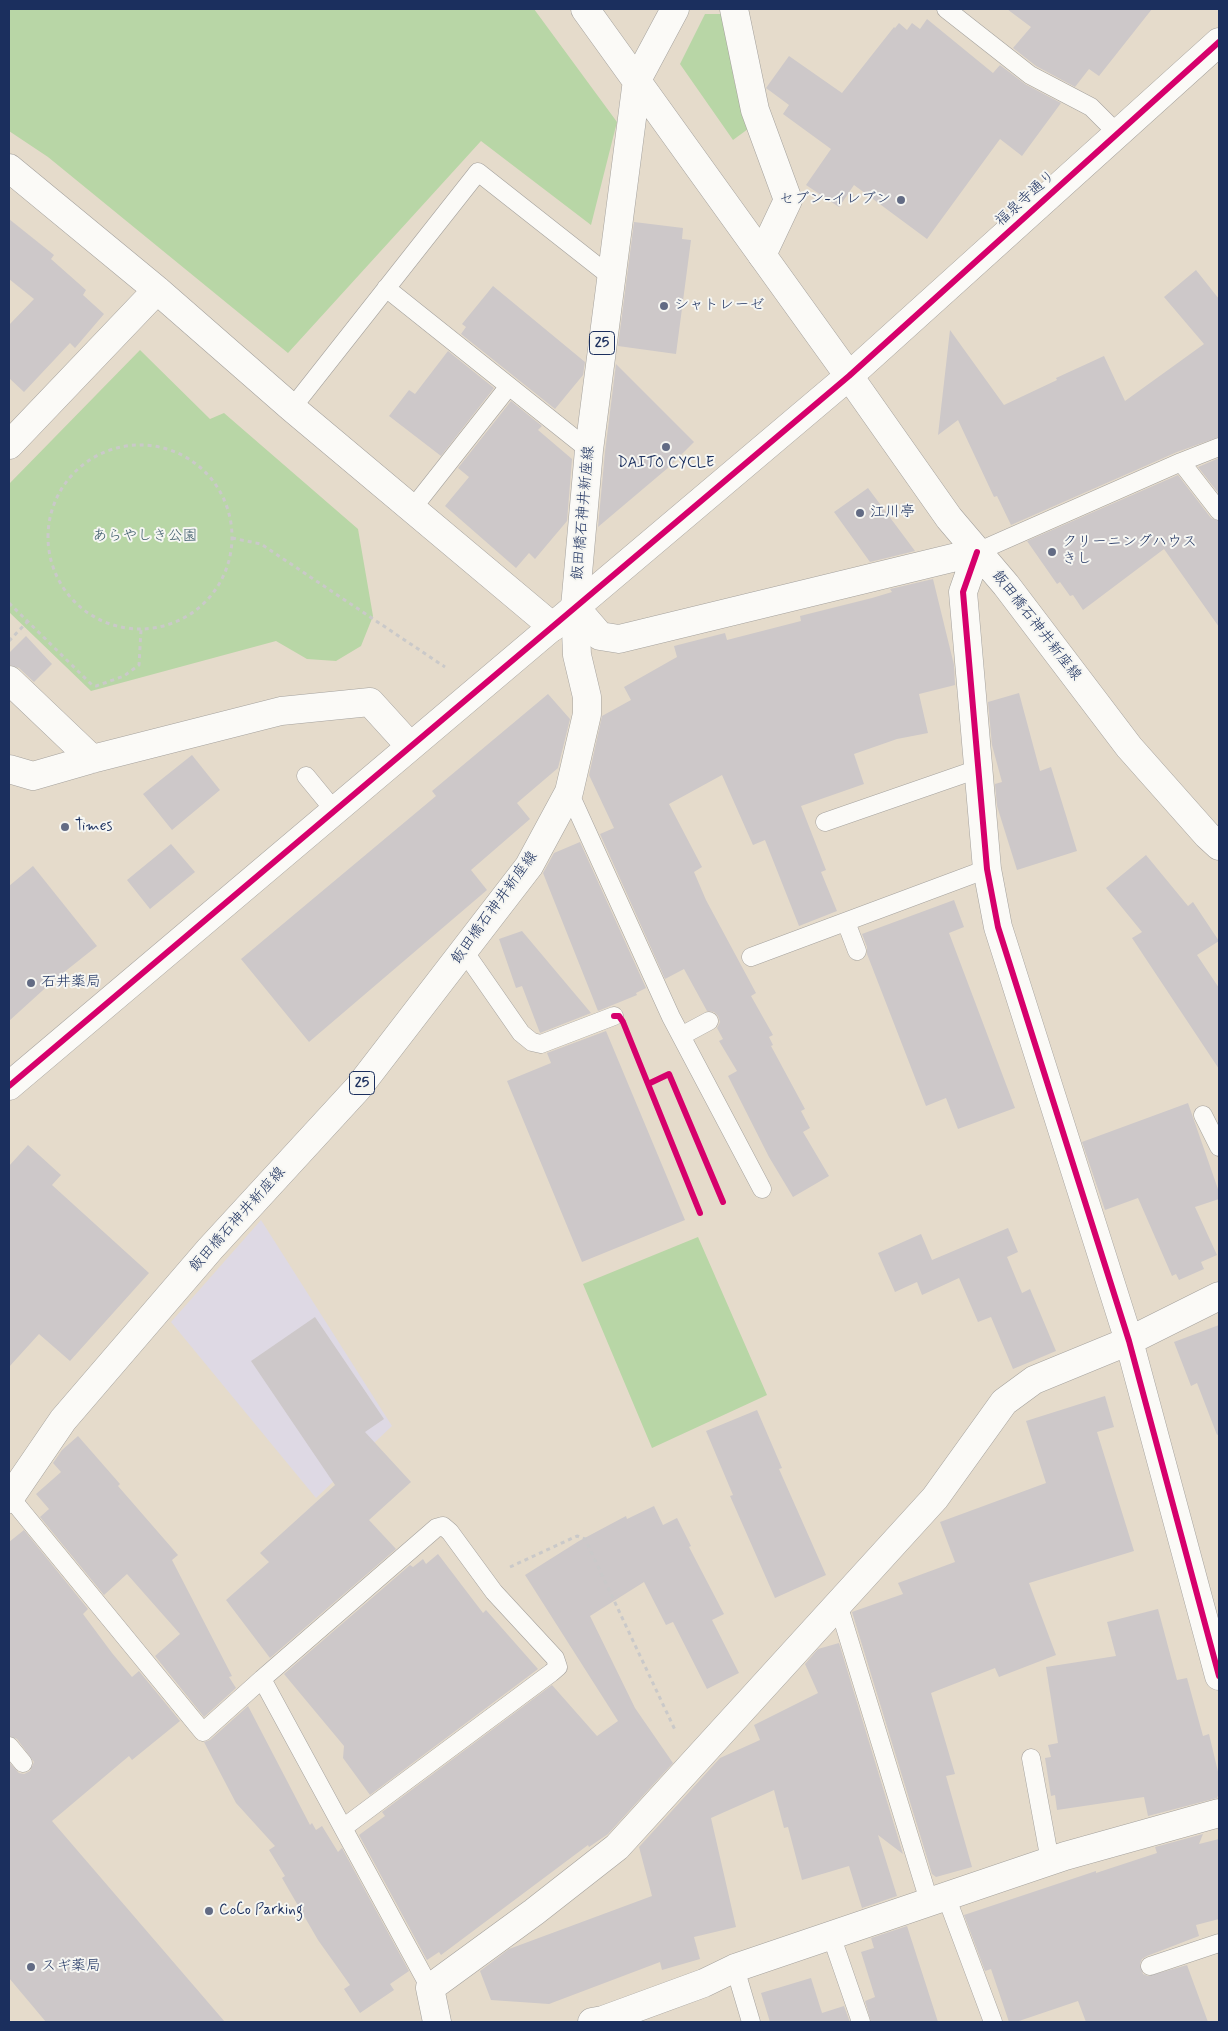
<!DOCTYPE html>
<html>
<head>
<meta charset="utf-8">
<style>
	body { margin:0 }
	#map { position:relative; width:1228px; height:2031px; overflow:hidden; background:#e5dbcb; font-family:Mynerve,sans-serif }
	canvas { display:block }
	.frame { position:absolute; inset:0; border:10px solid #1b2f5e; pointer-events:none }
</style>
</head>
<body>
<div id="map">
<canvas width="1228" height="2031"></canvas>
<div class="frame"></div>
</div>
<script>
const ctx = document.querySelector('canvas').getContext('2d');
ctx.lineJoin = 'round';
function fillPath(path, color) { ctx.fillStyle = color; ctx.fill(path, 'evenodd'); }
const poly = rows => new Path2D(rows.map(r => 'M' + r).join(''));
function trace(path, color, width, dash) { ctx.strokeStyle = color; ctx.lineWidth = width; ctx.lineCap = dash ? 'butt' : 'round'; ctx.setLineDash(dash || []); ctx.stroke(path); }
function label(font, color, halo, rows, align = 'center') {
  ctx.font = font + ' Mynerve,"Klee One",sans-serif'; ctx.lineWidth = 4; ctx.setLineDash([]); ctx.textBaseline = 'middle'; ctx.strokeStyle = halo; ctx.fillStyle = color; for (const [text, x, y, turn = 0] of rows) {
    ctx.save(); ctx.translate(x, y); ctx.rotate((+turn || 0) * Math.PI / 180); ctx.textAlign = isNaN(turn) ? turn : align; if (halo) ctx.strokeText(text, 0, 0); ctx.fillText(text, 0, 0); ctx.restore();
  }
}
const built = poly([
	[261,1220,392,1426,316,1498,171,1322]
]);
const green = poly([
	[9,9,534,9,617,122,591,225,481,141,288,353,48,157,9,131],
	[705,14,724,14,734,80,748,129,733,140,680,64],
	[140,350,210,419,224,413,358,529,373,616,361,646,336,661,307,659,276,641,91,691,9,612,9,484],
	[698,1237,767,1395,652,1448,583,1284]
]);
const building = poly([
	[1007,9,1152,9,1099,76,1089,69,1075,87,1036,66,1013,48,1031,27],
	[927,19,993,73,1000,65,1025,84,1061,103,1022,156,1000,139,927,239,854,185,839,207,806,185,831,149,783,114,789,105,766,88,789,56,842,93,894,27,895,28,899,23,907,30,912,23,920,29],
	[9,219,54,255,51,259,86,290,83,295,104,314,75,348,70,343,24,392,9,378,9,325,34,299,9,279],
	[634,222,683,228,682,239,691,240,676,354,618,346],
	[1196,270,1219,299,1219,437,1177,452,1011,525,997,496,994,497,958,420,938,435,950,330,1004,405,1057,380,1056,378,1104,356,1125,401,1204,344,1164,297],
	[493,286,585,362,583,375,555,409,461,334,466,327,462,324],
	[448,351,494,388,441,456,389,416,409,390,415,394],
	[616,364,694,442,669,467,598,527,605,452],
	[511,401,542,426,538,430,572,459,567,521,535,559,529,553,516,568,445,506,469,477,458,468],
	[1219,458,1219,494,1198,467],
	[1178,475,1211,518,1219,521,1219,627,1164,549,1083,610,1073,595,1070,596,1060,582,1057,584,1027,541],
	[868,488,915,551,870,562,834,512],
	[933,579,954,665,955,685,919,694,928,733,897,739,854,754,864,784,801,806,826,870,821,872,837,911,799,926,765,840,753,845,722,775,669,804,702,867,694,872,706,900,756,993,751,996,773,1035,769,1037,773,1045,771,1046,805,1109,801,1111,810,1128,803,1132,829,1176,793,1197,769,1157,728,1076,737,1071,719,1041,723,1039,717,1028,720,1022,718,1016,714,1012,707,1011,684,969,665,979,600,834,614,828,589,775,602,716,631,700,624,687,677,657,674,646,725,633,727,640,801,621,800,616,872,598,892,592,890,589],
	[26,636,52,664,34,682,19,668,9,665,9,653],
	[1019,693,1040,771,1051,767,1077,851,1017,870,997,806,995,784,1002,782,992,745,988,702],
	[548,694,570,719,558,768,517,803,530,819,471,870,487,890,309,1042,241,959,436,796,432,791],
	[192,755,220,790,172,830,143,794],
	[580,842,646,988,636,993,637,995,598,1011,543,873,554,853],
	[171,844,195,872,150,909,127,880],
	[1146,855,1188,906,1193,902,1219,941,1197,955,1219,988,1219,1069,1132,938,1142,932,1106,888],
	[33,866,97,946,53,981,9,1021,9,886],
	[954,900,964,927,949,933,1015,1108,958,1129,946,1098,926,1106,867,954,867,947,862,934],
	[522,931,591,1013,540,1033,522,986,516,988,499,939],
	[606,1031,685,1220,582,1262,507,1081,551,1063,547,1053],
	[1188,1103,1219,1192,1219,1199,1195,1207,1217,1255,1201,1262,1204,1269,1179,1280,1176,1274,1172,1276,1138,1198,1105,1210,1082,1142],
	[28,1145,61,1175,52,1185,149,1273,70,1361,39,1334,9,1367,9,1166],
	[1008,1228,1018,1252,1007,1257,1022,1293,1030,1289,1056,1351,1013,1369,991,1317,978,1322,959,1278,922,1295,917,1282,895,1292,878,1253,921,1234,932,1260],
	[315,1317,384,1419,365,1432,411,1482,369,1520,396,1549,270,1658,226,1600,269,1562,260,1553,335,1485,251,1361],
	[1219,1325,1219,1434,1217,1435,1197,1383,1191,1386,1174,1342],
	[1105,1396,1114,1427,1097,1432,1134,1551,1029,1583,1056,1655,999,1677,995,1668,931,1693,955,1774,946,1776,972,1867,936,1877,932,1874,852,1612,903,1594,898,1583,955,1562,940,1522,1046,1483,1026,1421],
	[757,1410,782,1468,779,1469,826,1575,775,1598,730,1496,733,1495,706,1431],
	[78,1436,120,1484,118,1486,178,1555,172,1560,232,1676,229,1677,236,1688,204,1717,155,1656,180,1634,127,1574,104,1595,40,1517,49,1509,36,1494,61,1472,53,1463,62,1450],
	[654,1506,663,1525,677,1518,691,1546,689,1547,724,1614,712,1620,739,1673,707,1689,673,1622,666,1625,644,1582,590,1616,635,1708,673,1763,608,1834,589,1847,588,1845,441,1955,439,1952,427,1960,359,1835,385,1816,382,1812,552,1685,597,1736,618,1721,525,1575,579,1541,626,1516,627,1519],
	[24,1530,88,1609,83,1614,112,1653,132,1677,139,1671,180,1721,132,1760,129,1756,52,1821,225,2022,46,2022,9,1978,9,1762,19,1773,24,1774,30,1771,34,1762,17,1739,9,1736,9,1542],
	[438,1554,483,1613,486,1610,538,1669,370,1795,343,1758,344,1746,284,1674,410,1565,413,1567,423,1559,426,1564],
	[1158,1609,1177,1680,1187,1678,1203,1736,1209,1734,1219,1776,1219,1793,1217,1798,1148,1816,1144,1797,1057,1810,1055,1795,1051,1796,1045,1758,1051,1757,1048,1745,1058,1743,1046,1667,1116,1656,1107,1622],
	[839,1643,903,1854,878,1835,897,1896,862,1908,849,1866,802,1880,788,1827,784,1828,774,1790,711,1818,736,1927,694,1937,700,1959,662,1970,660,1962,549,2004,491,2000,480,1971,509,1949,652,1896,639,1847,720,1758,760,1740,754,1725,818,1693,805,1664,818,1649],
	[248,1706,310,1825,312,1823,316,1830,322,1826,338,1852,342,1848,409,1971,390,1984,394,1990,360,2013,344,1989,350,1985,318,1940,282,1878,285,1876,269,1850,275,1846,236,1803,204,1742,210,1740],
	[1203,1834,1199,1844,1219,1839,1219,1919,1196,1925,1199,1936,1147,1956,1142,1959,1140,1964,1143,1974,1148,1976,1187,1965,1208,2022,1086,2022,1078,2001,1016,2022,1009,2022,991,1969,985,1971,964,1915,1096,1871,1096,1873,1157,1853,1155,1847],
	[907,1926,938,2022,871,2022,865,2001,875,1997,861,1952,874,1948,871,1938],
	[811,1978,822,2013,844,2006,850,2022,770,2022,761,1993]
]);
const path = poly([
	'48 537a92 92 0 1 1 184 0a92 92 0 1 1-184 0Z',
	[232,538,261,544,445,667],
	[9,603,92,685,96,686,124,676,139,665,141,630],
	[9,641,28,621],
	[510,1567,577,1536,585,1539,676,1732]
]);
const lane = poly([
	[946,9,1030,75,1091,107,1117,133],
	[386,288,589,450],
	[292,408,478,172,610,276],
	[1181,462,1219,511],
	[412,509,509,386],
	[977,552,1181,462,1219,447],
	[306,776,334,810],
	[569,792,671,1017,762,1189],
	[825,822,978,769],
	[846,922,857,951],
	[464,951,521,1033,532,1042,541,1044,614,1016],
	[751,957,987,869],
	[681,1036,709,1021],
	[1203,1115,1219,1147],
	[10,1497,203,1732,262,1679,430,1988],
	[838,1604,929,1901],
	[262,1679,436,1528,443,1526,450,1532,494,1592,555,1658,558,1667,551,1673,343,1828],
	[9,1746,23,1763],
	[1031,1758,1050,1861],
	[946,1896,993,2022],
	[831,1935,861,2022],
	[1150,1966,1219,1943],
	[735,1968,751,2022]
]);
const street = poly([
	[734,9,755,110,788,200,762,255],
	[637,80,675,9],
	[9,168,157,290,292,408,553,627],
	[849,376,949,518,1006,585,1129,747,1207,835,1219,846],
	[9,445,157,290],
	[977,552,963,592,987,869,998,927,1129,1341,1219,1676],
	[575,607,600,636,619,639,977,552],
	[9,680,92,759],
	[9,769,33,776,92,759,281,711,370,702,410,746],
	[437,2022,430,1988,534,1912,617,1847,935,1498,1004,1402,1034,1380,1129,1341,1219,1296],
	[592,2022,603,2020,704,1983,735,1968,1000,1878,1065,1856,1219,1813]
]);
const secondary = poly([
	[9,1086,849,376,1219,42]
]);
const primary = poly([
	[585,9,849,376],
	[9,1499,63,1420,210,1249,358,1088,529,866,569,792,587,714,587,697,577,655,575,607,589,450,637,80]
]);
const cycleway = poly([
	[977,552,963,592,987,869,998,927,1129,1341,1219,1676],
	[614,1016,619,1016,623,1022,700,1213],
	[648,1084,669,1074,723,1202],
	[9,1086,849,376,1219,42]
]);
const markers = [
	[901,200,5,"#626b84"],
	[664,306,5,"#626b84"],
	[666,447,5,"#626b84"],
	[860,513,5,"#626b84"],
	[1052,552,5,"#626b84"],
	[65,827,5,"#626b84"],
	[31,983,5,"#626b84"],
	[209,1911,5,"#626b84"],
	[31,1967,5,"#626b84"]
];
const shields = [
	[602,343,25],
	[362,1083,25]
];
const shieldNames = [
	["25",602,343],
	["25",362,1083]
];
const streetNames = [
	["福泉寺通り",1026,199,-42],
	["飯田橋石神井新座線",584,513,-85],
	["飯田橋石神井新座線",1036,626,52],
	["飯田橋石神井新座線",495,908,-54],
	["飯田橋石神井新座線",238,1220,-48]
];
const poiNames = [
	["セブン-イレブン",891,200,"right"],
	["シャトレーゼ",674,306],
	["DAITO CYCLE",666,464,"center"],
	["江川亭",870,513],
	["クリーニングハウス",1062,543],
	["きし",1062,560],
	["Times",75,827],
	["石井薬局",41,983],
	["CoCo Parking",219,1911],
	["スギ薬局",41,1967]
];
const parkNames = [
	["あらやしき公園",145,537]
];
fillPath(built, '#ded9e4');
fillPath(green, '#b8d6a6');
fillPath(building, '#cdc8c9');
trace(lane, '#a4a19d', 19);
trace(street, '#a4a19d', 29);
trace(secondary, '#a4a19d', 29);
trace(primary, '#a4a19d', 29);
trace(path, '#cac9c9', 3, [4, 4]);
trace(lane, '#fbfaf7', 18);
trace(street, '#fbfaf7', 28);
trace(secondary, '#fbfaf7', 28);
trace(primary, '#fbfaf7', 28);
trace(cycleway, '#d6006c', 6);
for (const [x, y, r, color] of markers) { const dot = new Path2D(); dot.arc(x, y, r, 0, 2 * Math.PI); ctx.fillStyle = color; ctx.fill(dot); trace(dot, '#f6f6f2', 2); }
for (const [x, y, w] of shields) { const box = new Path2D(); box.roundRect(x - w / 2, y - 11.5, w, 23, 4); ctx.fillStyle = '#f6f6f2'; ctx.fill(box); trace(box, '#1b2f5e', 1); }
label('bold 14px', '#1b2f5e', null, shieldNames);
label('15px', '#1b2f5e', '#f6f6f2', streetNames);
label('15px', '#1b2f5e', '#f6f6f2', poiNames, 'left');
label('15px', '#395868', '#f6f6f2', parkNames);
</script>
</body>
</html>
